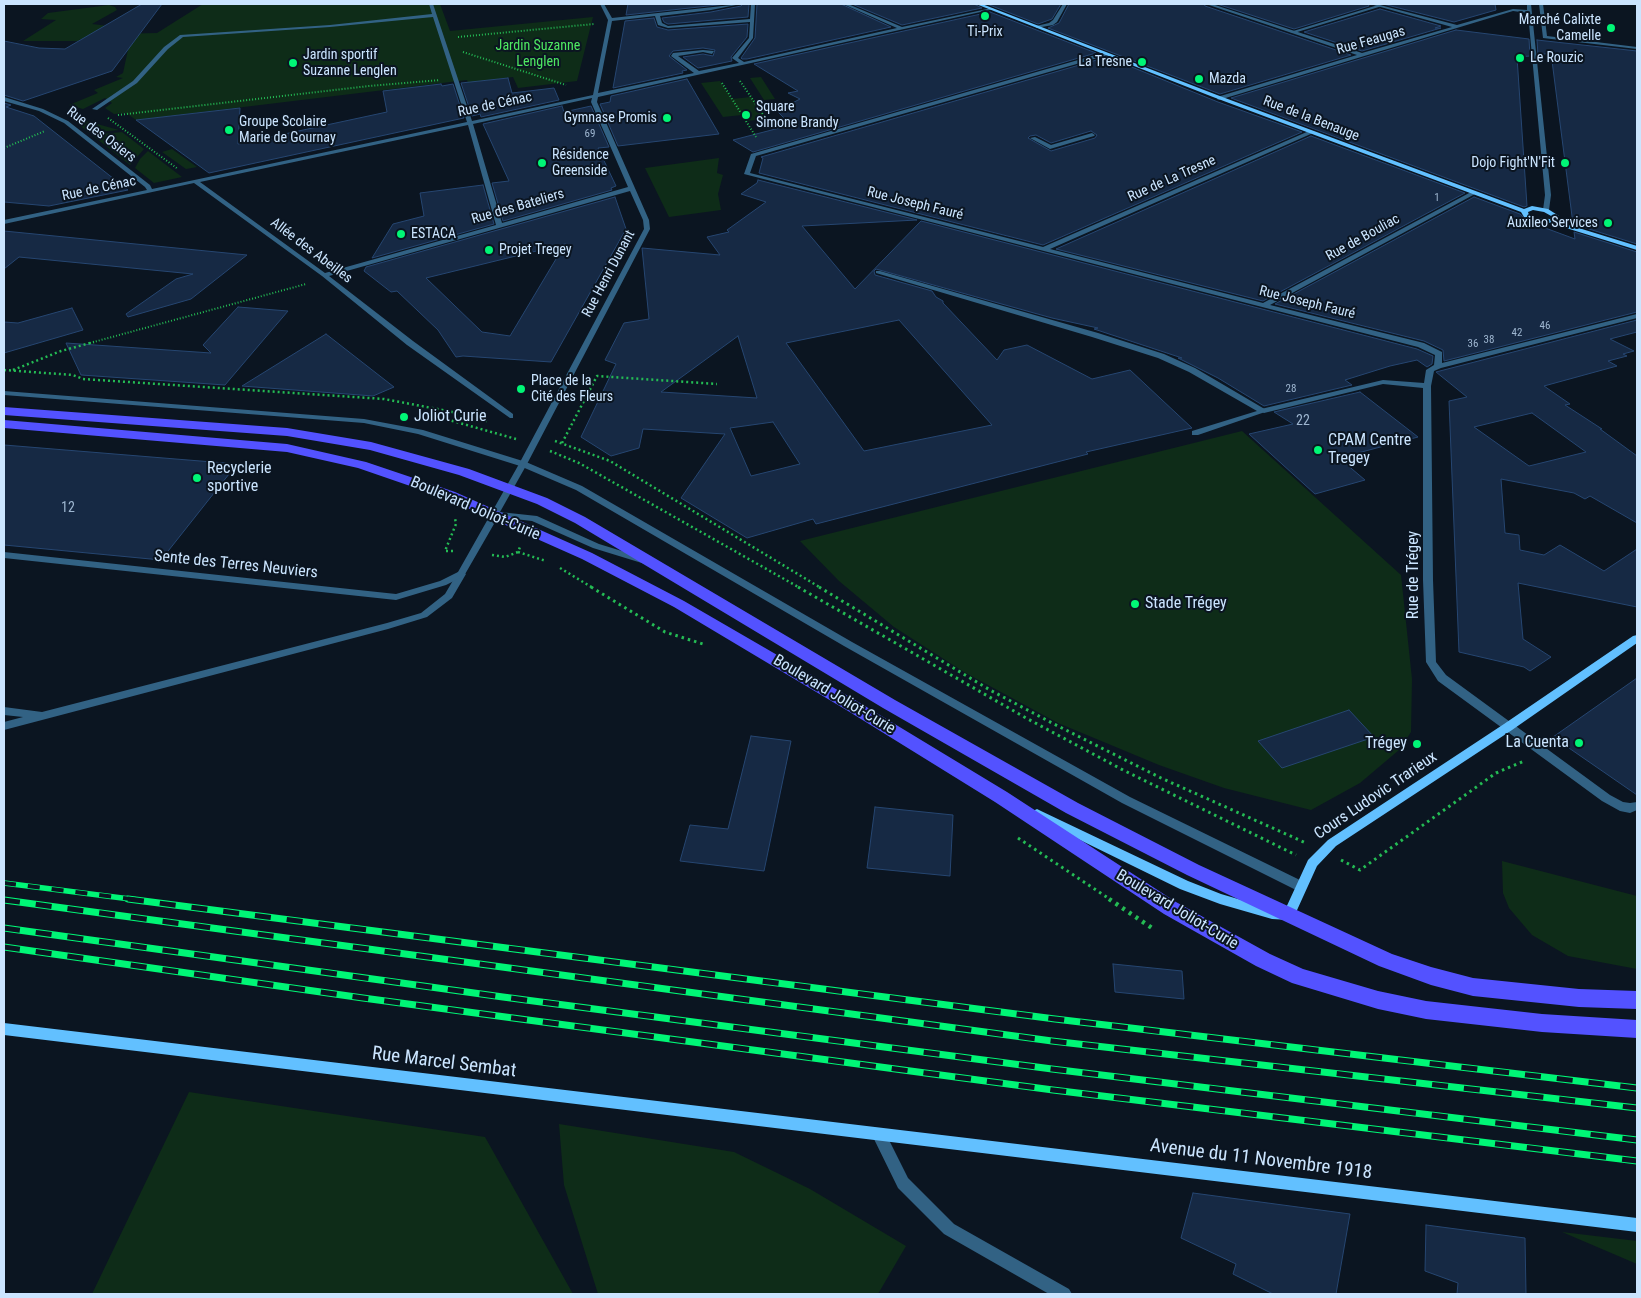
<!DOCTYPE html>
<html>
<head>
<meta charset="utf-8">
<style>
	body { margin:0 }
	#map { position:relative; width:1641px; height:1298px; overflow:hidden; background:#0b1521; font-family:"Roboto Condensed",sans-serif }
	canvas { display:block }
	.frame { position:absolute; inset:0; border:5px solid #cbe5ff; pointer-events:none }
</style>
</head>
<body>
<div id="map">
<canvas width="1641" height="1298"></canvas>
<div class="frame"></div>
</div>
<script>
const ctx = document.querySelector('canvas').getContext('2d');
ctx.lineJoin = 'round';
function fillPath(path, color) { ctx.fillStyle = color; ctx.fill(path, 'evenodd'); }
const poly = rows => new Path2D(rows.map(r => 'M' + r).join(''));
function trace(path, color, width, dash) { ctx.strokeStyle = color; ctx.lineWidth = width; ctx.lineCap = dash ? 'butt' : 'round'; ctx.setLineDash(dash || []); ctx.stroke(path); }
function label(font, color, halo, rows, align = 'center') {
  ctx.font = font + ' "Roboto Condensed",sans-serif'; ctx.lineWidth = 4; ctx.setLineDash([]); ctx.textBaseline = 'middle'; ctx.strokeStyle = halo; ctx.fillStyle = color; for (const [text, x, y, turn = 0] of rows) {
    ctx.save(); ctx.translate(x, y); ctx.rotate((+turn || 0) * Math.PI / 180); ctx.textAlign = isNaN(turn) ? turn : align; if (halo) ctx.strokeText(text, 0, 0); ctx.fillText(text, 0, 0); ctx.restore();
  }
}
const green = poly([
	[203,4,440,4,450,31,593,17,577,81,518,88,513,77,468,83,467,80,136,120,126,113,114,114,105,108,112,103,105,98,83,109,69,105,98,93,94,90,123,78,116,77,123,73,129,45,94,39,81,39,78,41,23,41,56,20,41,19,48,13,109,5,115,7,117,10,92,24,109,26,115,34,157,33],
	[761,77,775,99,764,100,750,78],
	[720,81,732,99,751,97,766,119,746,121,742,115,723,117,701,83],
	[81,121,86,121,119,130,89,133,77,123],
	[122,132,144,149,130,165,92,135],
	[172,149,197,167,186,169,162,152],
	[148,151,182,177,154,183,135,168,140,159],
	[719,158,717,173,723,175,718,194,721,210,669,217,645,168],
	[1242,431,1401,575,1412,679,1411,732,1399,750,1360,783,1311,810,1224,788,1159,765,1058,723,964,672,894,627,839,581,800,541],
	[1502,861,1637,896,1637,969,1568,956,1532,935,1509,908,1503,893],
	[189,1092,485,1137,573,1294,92,1294],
	[559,1124,734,1152,810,1189,906,1246,878,1294,598,1294,564,1185],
	[1562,1232,1637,1241,1637,1264]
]);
const building = poly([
	[142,4,162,4,112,71,23,101,4,95,4,41,39,48,65,49,142,4],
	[628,4,726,4,626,15,628,4],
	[743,4,749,4,748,17,668,24,664,22,662,18,711,12,741,6,743,4],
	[757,4,841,4,891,27,747,59,742,59,741,58,755,38,757,4],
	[852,4,974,4,982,8,902,25,852,4],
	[987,4,1061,4,1052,19,1038,24,987,4],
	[1069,4,1204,4,1205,6,1351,55,1220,94,1048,28,1059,23,1069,4],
	[1217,4,1368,4,1369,6,1294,29,1217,4],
	[1383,4,1495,4,1496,10,1454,22,1383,4],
	[1380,9,1441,26,1435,28,1441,28,1362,51,1304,32,1380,9],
	[990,12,1096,53,753,152,733,140,791,125,777,111,800,99,788,93,798,91,754,64,990,12],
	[654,18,657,27,668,30,748,24,747,37,731,57,732,61,698,68,683,57,703,54,713,56,715,50,703,48,673,51,669,56,687,70,682,71,683,73,613,88,625,21,654,18],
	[1456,30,1529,39,1530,56,1517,57,1527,206,1524,207,1231,98,1456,30],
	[1537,40,1637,51,1637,244,1573,224,1551,53,1538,55,1537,40],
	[1107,57,1218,102,1302,132,1043,245,759,173,763,158,761,157,1107,57],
	[1091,131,1097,135,1095,138,1051,151,1028,138,1030,136,1036,135,1051,143,1091,131],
	[508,78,512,93,554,88,559,100,481,117,480,114,472,116,461,83,508,78],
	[687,79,719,134,618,146,600,104,610,102,611,96,687,79],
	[441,84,442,86,453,84,464,118,209,173,136,120,240,108,238,144,387,112,383,91,441,84],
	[4,103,11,105,6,107,34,116,128,190,49,206,4,202,4,103],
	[562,106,564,112,591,106,609,147,598,148,616,186,611,188,612,190,503,221,492,183,509,181,483,124,562,106],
	[1311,136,1465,193,1263,301,1056,249,1311,136],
	[758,180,917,220,802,226,855,289,921,221,1417,349,1433,356,1432,364,1427,367,1417,360,1390,366,1345,380,1352,385,1264,406,1218,378,1178,358,1182,358,1094,329,1098,328,1052,318,876,269,874,271,875,275,932,291,936,297,943,301,943,303,997,360,1004,350,1027,345,1092,379,1130,370,1192,428,1086,452,1088,454,816,524,813,519,747,538,681,498,725,434,643,429,639,448,611,456,581,437,616,364,605,360,624,323,649,319,642,248,720,255,707,237,729,232,727,230,766,202,741,194,757,183,758,180],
	[899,320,946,373,992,425,864,451,786,343,899,320],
	[738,336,757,398,661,392,738,336],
	[773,422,800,464,751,476,730,428,773,422],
	[483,185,494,224,372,258,393,224,424,216,420,193,483,185],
	[615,197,626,229,551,362,463,356,456,357,438,330,397,291,391,292,364,271,366,267,615,197],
	[565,244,510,336,482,332,426,278,565,244],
	[1474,197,1520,214,1529,222,1575,239,1574,232,1637,252,1637,312,1444,361,1443,350,1424,341,1275,304,1474,197],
	[4,231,247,255,191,299,128,317,126,314,176,279,193,274,19,257,4,269,4,231],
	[238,307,288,311,225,385,81,375,66,343,211,353,203,345,238,307],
	[72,308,83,330,4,353,4,322,18,323,72,308],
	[1637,320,1637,332,1610,339,1634,351,1623,354,1627,356,1608,361,1617,366,1544,386,1570,404,1565,405,1602,429,1600,429,1637,456,1637,523,1590,496,1585,499,1574,493,1501,479,1505,533,1519,535,1520,550,1544,555,1560,545,1604,571,1637,549,1637,607,1518,583,1523,639,1551,657,1530,671,1524,667,1459,652,1449,401,1467,397,1436,372,1637,320],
	[1532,413,1586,452,1529,466,1474,427,1532,413],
	[326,334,394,387,373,396,242,386,326,334],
	[1360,392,1418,437,1339,458,1365,480,1315,494,1249,434,1293,424,1274,412,1360,392],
	[4,445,237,464,161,560,4,545,4,445],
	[1637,678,1637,795,1553,737,1637,678],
	[1349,710,1374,737,1282,768,1258,741,1349,710],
	[751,736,791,741,764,871,680,861,690,825,728,829,751,736],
	[875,807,953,815,950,876,867,868,875,807],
	[1113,964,1182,971,1184,999,1115,992,1113,964],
	[1193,1193,1350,1214,1336,1294,1273,1294,1233,1274,1236,1264,1181,1238,1193,1193],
	[1426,1225,1525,1238,1526,1294,1457,1294,1458,1283,1425,1271,1426,1225]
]);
const pathFar3 = poly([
	[458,37,594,24],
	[463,52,566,85],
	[740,81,766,119],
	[722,83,756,137],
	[118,115,369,86,440,80],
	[108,118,178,169],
	[4,148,45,131],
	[90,343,306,284]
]);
const pathFar2 = poly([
	[4,370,73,375,83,379,384,399,448,411,487,421],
	[13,370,61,351,94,342],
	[442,418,516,439],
	[555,441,610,461,821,588],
	[562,443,597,376,717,384],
	[550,451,579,463,800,588],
	[453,551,445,551,456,524,455,518],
	[518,552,546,561],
	[492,555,505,557,518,552,520,547],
	[560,568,593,588]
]);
const pathFar1 = poly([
	[591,587,665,632,706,645],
	[798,587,1026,718,1123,770,1296,855],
	[819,587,990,690,1052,723,1161,778,1306,843],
	[1018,838,1111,900],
	[1341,860,1360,870,1496,773,1524,761]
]);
const path = poly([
	[1109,899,1155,930]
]);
const lane = poly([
	[1378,5,1382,6,1294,33,1290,32,1378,5],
	[876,271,880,271,1098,333,1164,354,1195,368,1268,411,1198,435,1192,435,1192,431,1257,411,1189,372,1158,358,1092,337,876,273,876,271],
	[4,391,364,419,423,430,526,462,582,486,852,642,1130,797,1304,882,1306,886,1304,890,1300,891,1296,890,1122,803,844,646,576,490,520,466,418,434,364,423,4,395,4,391],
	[461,571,466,574,452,598,427,617,388,629,4,730,4,722,23,717,4,715,4,707,42,712,387,623,421,613,445,594,458,572,461,571]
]);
const street = poly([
	[429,4,433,4,472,121,593,95,608,20,600,4,604,4,612,18,741,4,711,10,660,16,662,23,668,26,750,19,751,4,755,4,753,38,738,58,744,62,897,28,843,4,848,4,902,27,992,8,994,9,598,97,597,102,649,220,650,229,527,464,500,512,537,516,599,544,648,559,650,561,648,563,645,564,593,548,532,521,498,517,464,576,446,585,396,600,4,558,4,552,396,594,440,581,458,572,519,464,644,229,643,220,630,191,329,276,413,341,513,414,513,418,510,418,407,345,322,276,194,183,4,224,4,220,147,190,145,187,64,123,39,111,4,101,4,97,43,109,68,121,150,185,152,189,467,122,433,17,330,27,183,37,168,49,137,83,97,110,92,109,133,81,164,47,180,35,330,25,432,14,429,4],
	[655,16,658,25,668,28,750,22,749,38,732,58,739,63,699,71,678,56,703,52,712,54,714,51,703,50,673,53,671,56,694,73,598,93,612,21,655,16],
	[592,98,591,102,628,187,502,223,473,124,592,98],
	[468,125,496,225,325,273,200,182,468,125],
	[1063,4,1067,4,1057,22,1053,25,1036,28,1036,26,1049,23,1053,20,1063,4],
	[1206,4,1212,4,1362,53,1452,27,1370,4,1376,4,1457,25,1513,9,1527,10,1527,4,1531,4,1551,195,1549,210,1546,212,1543,210,1545,195,1528,13,1513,11,1219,100,1217,99,1217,97,1357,55,1206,4],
	[1539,4,1543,4,1547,36,1637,47,1637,49,1543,38,1539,4],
	[1106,52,1108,55,756,156,750,173,1043,247,1309,131,1313,131,1313,133,1050,249,1263,303,1471,192,1475,192,1475,194,1270,305,1424,343,1442,352,1442,363,1637,314,1637,318,1441,368,1434,371,1431,386,1433,580,1436,662,1446,675,1610,795,1623,802,1630,803,1637,802,1637,810,1630,813,1620,811,1602,801,1438,681,1426,662,1423,580,1423,388,1383,384,1264,413,1260,411,1261,409,1383,380,1424,383,1426,370,1434,365,1435,355,1418,347,744,174,751,154,1106,52],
	[1092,133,1095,135,1094,136,1050,149,1030,138,1035,137,1051,145,1092,133],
	[879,1128,884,1130,908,1178,954,1224,1069,1289,1072,1294,1049,1294,944,1234,898,1188,872,1135,874,1130,879,1128]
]);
const secondary = poly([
	[976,4,982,4,1217,95,1524,209,1532,206,1548,209,1559,216,1556,221,1637,246,1637,250,1550,223,1532,221,1524,217,1521,212,1213,97,976,4],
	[1533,210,1544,212,1553,217,1550,219,1535,218,1529,215,1528,212,1533,210],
	[1637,635,1637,643,1512,730,1336,846,1317,866,1293,919,1289,920,1272,919,1220,904,1180,889,1033,817,1031,814,1033,811,1037,809,1041,811,1188,881,1221,894,1272,909,1285,910,1308,860,1328,840,1504,724,1633,636,1637,635],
	[4,1023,1637,1218,1637,1232,4,1035,4,1023]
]);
const primary = poly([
	[4,407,287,428,371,442,469,469,547,498,585,517,895,700,1078,803,1199,865,1392,954,1431,967,1473,978,1579,989,1637,991,1637,1009,1579,1007,1473,996,1431,985,1379,966,1187,875,1066,813,883,708,575,523,537,504,459,475,370,450,287,436,4,415,4,407],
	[4,420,287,444,366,462,455,492,592,553,684,601,860,703,1007,792,1176,902,1270,954,1303,969,1378,991,1426,1001,1542,1014,1637,1020,1637,1038,1542,1032,1426,1019,1378,1009,1292,983,1256,966,1164,914,995,802,848,711,674,607,582,559,445,498,358,468,287,452,4,428,4,420]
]);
const railFar1 = poly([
	[4,883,138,900],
	[4,900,6,900]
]);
const rail = poly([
	[128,899,1055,1019,1637,1088],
	[4,900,1052,1041,1637,1108],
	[4,928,503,997,1052,1069,1637,1140],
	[4,947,363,998,1053,1090,1637,1161]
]);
const markers = [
	[985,16,5,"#00f676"],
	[1611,28,5,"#00f676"],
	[1520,58,5,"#00f676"],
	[1142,62,5,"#00f676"],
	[293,63,5,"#00f676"],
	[1199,79,5,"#00f676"],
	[746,115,5,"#00f676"],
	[667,118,5,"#00f676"],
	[229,130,5,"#00f676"],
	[542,163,5,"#00f676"],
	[1565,163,5,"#00f676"],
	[1608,223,5,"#00f676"],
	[401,234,5,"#00f676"],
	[489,250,5,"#00f676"],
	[521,389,5,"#00f676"],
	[404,417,5,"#00f676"],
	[1318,450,5,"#00f676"],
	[197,478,5,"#00f676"],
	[1135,604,5,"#00f676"],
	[1579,743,5,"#00f676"],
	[1417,744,5,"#00f676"]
];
const farNumbernames = [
	["69",590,134],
	["1",1437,198],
	["46",1545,326],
	["42",1517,333],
	["38",1489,340],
	["36",1473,344],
	["28",1291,389]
];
const farPoinames = [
	["Marché Calixte",1601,20,"right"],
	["Camelle",1601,36,"right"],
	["Ti-Prix",985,32,"center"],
	["Jardin sportif",303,55],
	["Suzanne Lenglen",303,71],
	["Le Rouzic",1530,58],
	["La Tresne",1132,62,"right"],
	["Mazda",1209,79],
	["Square",756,107],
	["Simone Brandy",756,123],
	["Gymnase Promis",657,118,"right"],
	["Groupe Scolaire",239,122],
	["Marie de Gournay",239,138],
	["Résidence",552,155],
	["Greenside",552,171],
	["Dojo Fight'N'Fit",1555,163,"right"],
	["Auxileo Services",1598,223,"right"],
	["ESTACA",411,234],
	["Projet Tregey",499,250],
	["Place de la",531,381],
	["Cité des Fleurs",531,397]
];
const farStreetnames = [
	["Rue Feaugas",1371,41,-16],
	["Rue de Cénac",495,105,-12],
	["Rue de la Benauge",1311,119,21],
	["Rue des Osiers",101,135,37],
	["Rue de La Tresne",1172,179,-24],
	["Rue de Cénac",99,189,-12],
	["Rue Joseph Fauré",915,204,14],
	["Rue des Bateliers",518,207,-16],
	["Rue de Bouliac",1363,238,-29],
	["Allée des Abeilles",311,251,37],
	["Rue Henri Dunant",609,274,-62],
	["Rue Joseph Fauré",1307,303,14]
];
const farParknames = [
	["Jardin Suzanne",538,46],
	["Lenglen",538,62]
];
const numberNames = [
	["22",1303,421],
	["12",68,508]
];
const poiNames = [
	["Joliot Curie",414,417],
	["CPAM Centre",1328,441],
	["Tregey",1328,459],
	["Recyclerie",207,469],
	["sportive",207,487],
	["Stade Trégey",1145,604],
	["La Cuenta",1569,743,"right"],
	["Trégey",1407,744,"right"]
];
const streetNames = [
	["Boulevard Joliot-Curie",475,509,23],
	["Sente des Terres Neuviers",236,565,6],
	["Rue de Trégey",1414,575,-90],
	["Boulevard Joliot-Curie",834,695,31],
	["Cours Ludovic Trarieux",1376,796,-34],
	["Boulevard Joliot-Curie",1177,910,31]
];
const nearStreetnames = [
	["Rue Marcel Sembat",444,1063,7],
	["Avenue du 11 Novembre 1918",1261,1160,7]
];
fillPath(green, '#0e2c18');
fillPath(building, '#162944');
trace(building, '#264671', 1);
trace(pathFar3, '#24bb54', 2, [1, 2]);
trace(pathFar2, '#24bb54', 2.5, [2, 3]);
trace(pathFar1, '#24bb54', 3, [2.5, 4]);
trace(path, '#24bb54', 4.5, [3, 5]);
fillPath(lane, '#326284');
fillPath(street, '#326284');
fillPath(secondary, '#62c0ff');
fillPath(primary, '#5352ff');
trace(railFar1, '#00f676', 5.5);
trace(rail, '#00f676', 7);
trace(railFar1, '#0b1521', 4, [12]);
trace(rail, '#0b1521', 5, [16]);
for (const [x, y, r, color] of markers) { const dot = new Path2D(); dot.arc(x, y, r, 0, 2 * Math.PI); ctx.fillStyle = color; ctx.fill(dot); trace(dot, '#0b1521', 2); }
label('11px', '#9eb6d0', null, farNumbernames);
label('14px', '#cbe5ff', '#0b1521', farPoinames, 'left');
label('14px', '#cbe5ff', '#0b1521', farStreetnames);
label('14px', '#4ee862', '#0b1521', farParknames);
label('14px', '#9eb6d0', null, numberNames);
label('16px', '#cbe5ff', '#0b1521', poiNames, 'left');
label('16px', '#cbe5ff', '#0b1521', streetNames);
label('19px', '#cbe5ff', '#0b1521', nearStreetnames);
</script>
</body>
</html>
